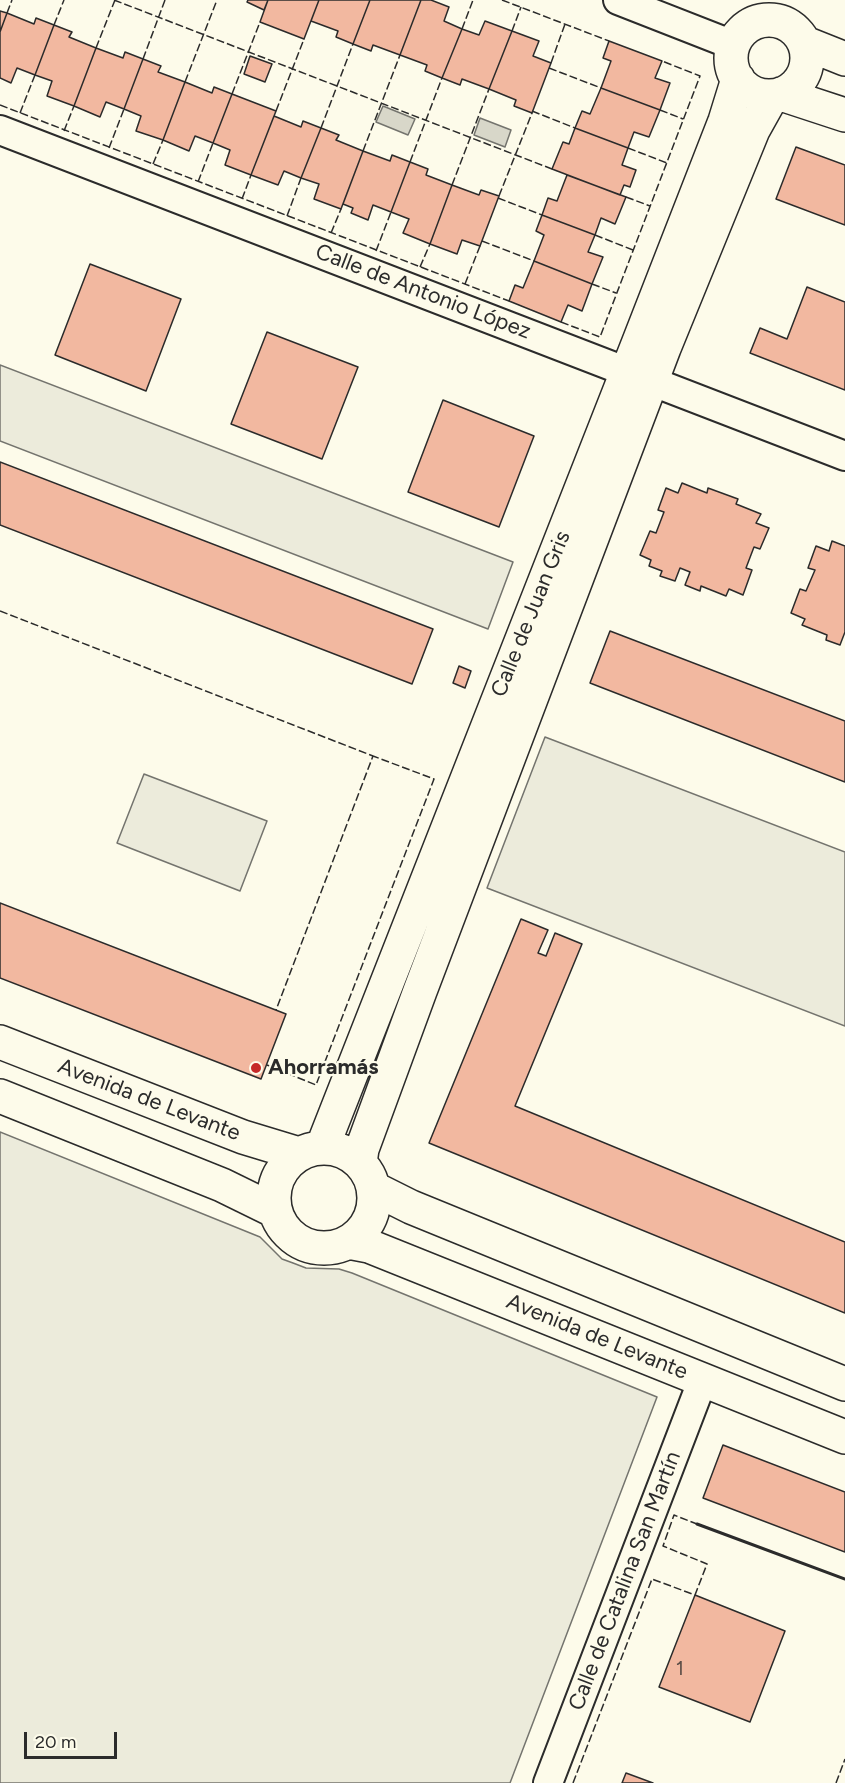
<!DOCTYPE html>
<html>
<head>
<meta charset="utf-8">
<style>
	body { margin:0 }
	#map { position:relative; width:845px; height:1783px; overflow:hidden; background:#fdfbea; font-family:Figtree,sans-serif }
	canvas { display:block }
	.scale { position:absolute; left:24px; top:1732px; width:93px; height:27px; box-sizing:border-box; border:3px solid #2b2b2b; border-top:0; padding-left:8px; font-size:18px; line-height:21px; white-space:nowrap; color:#2b2b2b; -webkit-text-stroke:4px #fdfbea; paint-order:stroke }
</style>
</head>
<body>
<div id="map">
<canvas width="845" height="1783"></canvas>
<div class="scale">20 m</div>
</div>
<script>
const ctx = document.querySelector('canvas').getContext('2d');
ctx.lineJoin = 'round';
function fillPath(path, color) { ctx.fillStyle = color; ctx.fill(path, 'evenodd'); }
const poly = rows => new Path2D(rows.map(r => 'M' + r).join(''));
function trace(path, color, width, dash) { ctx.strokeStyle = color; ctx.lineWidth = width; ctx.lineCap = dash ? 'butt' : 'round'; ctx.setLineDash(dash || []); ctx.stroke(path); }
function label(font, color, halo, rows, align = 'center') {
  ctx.font = font + ' Figtree,sans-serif'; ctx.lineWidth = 4.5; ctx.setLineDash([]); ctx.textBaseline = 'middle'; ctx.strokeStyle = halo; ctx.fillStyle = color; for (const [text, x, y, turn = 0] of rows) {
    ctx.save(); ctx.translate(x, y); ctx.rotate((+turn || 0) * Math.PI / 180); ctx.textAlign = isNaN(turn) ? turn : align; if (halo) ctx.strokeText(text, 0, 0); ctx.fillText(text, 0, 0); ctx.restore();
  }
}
const green = poly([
	[0,365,513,562,488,629,0,441,0,365],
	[545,737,845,852,845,1026,487,888,545,737],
	[144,774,267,821,240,891,117,843,144,774],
	[0,1132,260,1237,282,1259,293,1263,306,1268,339,1269,352,1273,657,1397,510,1783,0,1783,0,1132]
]);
const water = poly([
	[383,106,415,119,408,135,376,122,383,106],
	[480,118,511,130,505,147,474,135,480,118]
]);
const building = poly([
	[248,0,268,0,264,10,247,2,248,0],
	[268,0,319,0,304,39,260,22,268,0],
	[319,0,370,0,353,44,336,37,338,31,311,21,319,0],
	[370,0,421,0,400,55,373,45,371,51,353,44,370,0],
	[421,0,431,0,449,7,444,21,462,29,442,78,425,71,427,65,400,55,421,0],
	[0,11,7,13,0,32,0,11],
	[7,13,34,24,36,18,54,25,35,75,17,68,11,83,0,78,0,32,7,13],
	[485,21,512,31,489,89,462,79,460,85,442,78,462,29,479,35,485,21],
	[54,25,72,32,69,37,96,48,74,106,47,96,52,81,35,75,54,25],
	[512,31,539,41,533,56,551,63,532,113,514,106,516,100,489,89,512,31],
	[609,41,662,61,655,78,670,83,660,110,601,88,611,61,603,58,609,41],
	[96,48,123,58,125,52,143,59,124,109,106,102,100,117,74,106,96,48],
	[250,56,272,64,265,82,244,74,250,56],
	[143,59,161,66,158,72,185,82,163,140,136,131,141,116,124,109,143,59],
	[185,82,212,93,214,87,232,94,213,143,195,136,189,151,163,140,185,82],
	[601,88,660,110,649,137,634,132,628,148,575,128,582,111,590,114,601,88],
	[232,94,276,111,251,175,225,165,230,150,213,143,232,94],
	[274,116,301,127,303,121,321,128,301,178,284,171,278,185,251,175,274,116],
	[321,128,339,135,336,140,363,151,341,209,314,199,319,184,301,178,321,128],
	[575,128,628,148,622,165,636,170,630,187,624,185,620,195,552,169,563,142,569,144,575,128],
	[796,147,845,165,845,225,776,199,796,147],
	[363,151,390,161,392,155,410,162,391,212,373,205,368,220,351,213,353,208,343,204,363,151],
	[410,162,428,169,426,175,452,185,430,244,403,233,409,219,391,212,410,162],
	[567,175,626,197,615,224,601,218,595,235,542,215,548,198,557,201,567,175],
	[452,185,479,195,481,190,499,196,480,246,462,240,457,254,430,244,452,185],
	[542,215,595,235,588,252,603,257,592,284,534,261,544,235,536,231,542,215],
	[534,261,592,284,582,311,568,305,561,322,509,301,515,285,523,288,534,261],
	[90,264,181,299,146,391,55,355,90,264],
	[807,287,845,302,845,390,750,353,760,328,787,339,807,287],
	[267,332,358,367,322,459,231,424,267,332],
	[443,400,534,436,499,527,408,492,443,400],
	[0,462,433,629,412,684,0,525,0,462],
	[682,483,707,493,708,488,738,499,736,504,761,514,756,523,769,528,760,549,754,547,746,568,752,570,743,595,729,589,726,596,701,586,700,591,685,585,690,572,680,568,675,581,660,576,662,571,649,566,651,560,640,555,650,531,656,533,664,512,658,510,666,488,678,493,682,483],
	[832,541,845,546,845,632,840,645,826,640,827,635,802,625,805,619,791,613,800,589,806,591,815,570,808,568,816,546,829,551,832,541],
	[610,631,845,721,845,782,590,683,610,631],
	[459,666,471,671,465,688,453,683,459,666],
	[0,903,286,1014,261,1079,0,978,0,903],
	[521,919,548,930,538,953,546,956,555,933,582,944,515,1106,845,1242,845,1313,429,1143,521,919],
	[723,1445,845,1492,845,1552,703,1498,723,1445],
	[695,1595,785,1631,750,1722,659,1687,695,1595],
	[626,1773,653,1783,622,1783,626,1773]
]);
const street = poly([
	[618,0,733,45],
	[0,130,845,456],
	[548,1783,703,1379]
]);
const secondary = poly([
	'731 58a38 38 0 1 1 76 0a38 38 0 1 1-76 0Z',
	[805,43,845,59],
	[781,94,845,115],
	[0,1042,243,1137,299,1154],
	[0,1096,222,1185,275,1211],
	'274 1198a50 50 0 1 1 100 0a50 50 0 1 1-100 0Z',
	[322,1148,640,339,725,121,738,79],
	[360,1163,362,1149,420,991,664,348,753,130,772,96],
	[373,1188,411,1207,845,1384],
	[348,1242,369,1246,845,1437]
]);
const fence = poly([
	[114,0,552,169],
	[502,0,609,41],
	[7,13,12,0],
	[54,25,64,0],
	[462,29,473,0],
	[512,31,521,7],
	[96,48,115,0],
	[143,59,165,0],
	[551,63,565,24],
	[549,68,601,88],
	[185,82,217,0],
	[232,94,260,22],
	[0,105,509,301],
	[660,110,683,119],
	[276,111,304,39],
	[532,111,575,128],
	[20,113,35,75],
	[321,128,353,44],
	[64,131,74,106],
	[109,148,124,109],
	[628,148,667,163],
	[363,151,400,55],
	[410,162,442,78],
	[153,164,163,140],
	[198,182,213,143],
	[452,185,489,89],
	[499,196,532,113],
	[626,197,650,206],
	[498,198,542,215],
	[242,199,251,175],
	[287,216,301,178],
	[331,233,341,209],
	[595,235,633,250],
	[482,241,534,261],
	[376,251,391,212],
	[420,267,430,244],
	[465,284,480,246],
	[592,284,616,293],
	[561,322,600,337,700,76,662,61],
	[0,611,373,756,276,1010],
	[267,1065,316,1085,434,779,373,756],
	[573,1783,652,1579,695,1595,707,1564,663,1546,674,1515,697,1524],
	[836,1783,845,1759]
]);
const wall = poly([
	[697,1524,845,1579]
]);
const markers = [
	[256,1068,6,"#c62828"]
];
const numberNames = [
	["1",680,1669]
];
const streetNames = [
	["Calle de Antonio López",423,292,21],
	["Calle de Juan Gris",531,614,-68],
	["Avenida de Levante",149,1100,21],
	["Avenida de Levante",597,1337,22],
	["Calle de Catalina San Martín",625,1581,-69]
];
const poiNames = [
	["Ahorramás",268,1068]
];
fillPath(green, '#ecebdb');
trace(green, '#74746e', 1.5);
fillPath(water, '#d8d7c9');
trace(water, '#74746e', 1.5);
fillPath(building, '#f2b8a0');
trace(building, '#2b2b2b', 1.5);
trace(street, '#2b2b2b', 32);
trace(secondary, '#2b2b2b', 36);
trace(street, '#fdfbea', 28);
trace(secondary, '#fdfbea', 33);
trace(fence, '#2b2b2b', 1.5, [8, 3]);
trace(wall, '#2b2b2b', 3);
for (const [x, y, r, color] of markers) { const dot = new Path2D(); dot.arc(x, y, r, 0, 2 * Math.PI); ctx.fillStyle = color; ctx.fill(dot); trace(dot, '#fdfbea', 2); }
label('20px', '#5d4e48', null, numberNames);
label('22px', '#2b2b2b', '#fdfbea', streetNames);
label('bold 22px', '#2b2b2b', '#fdfbea', poiNames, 'left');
</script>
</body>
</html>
